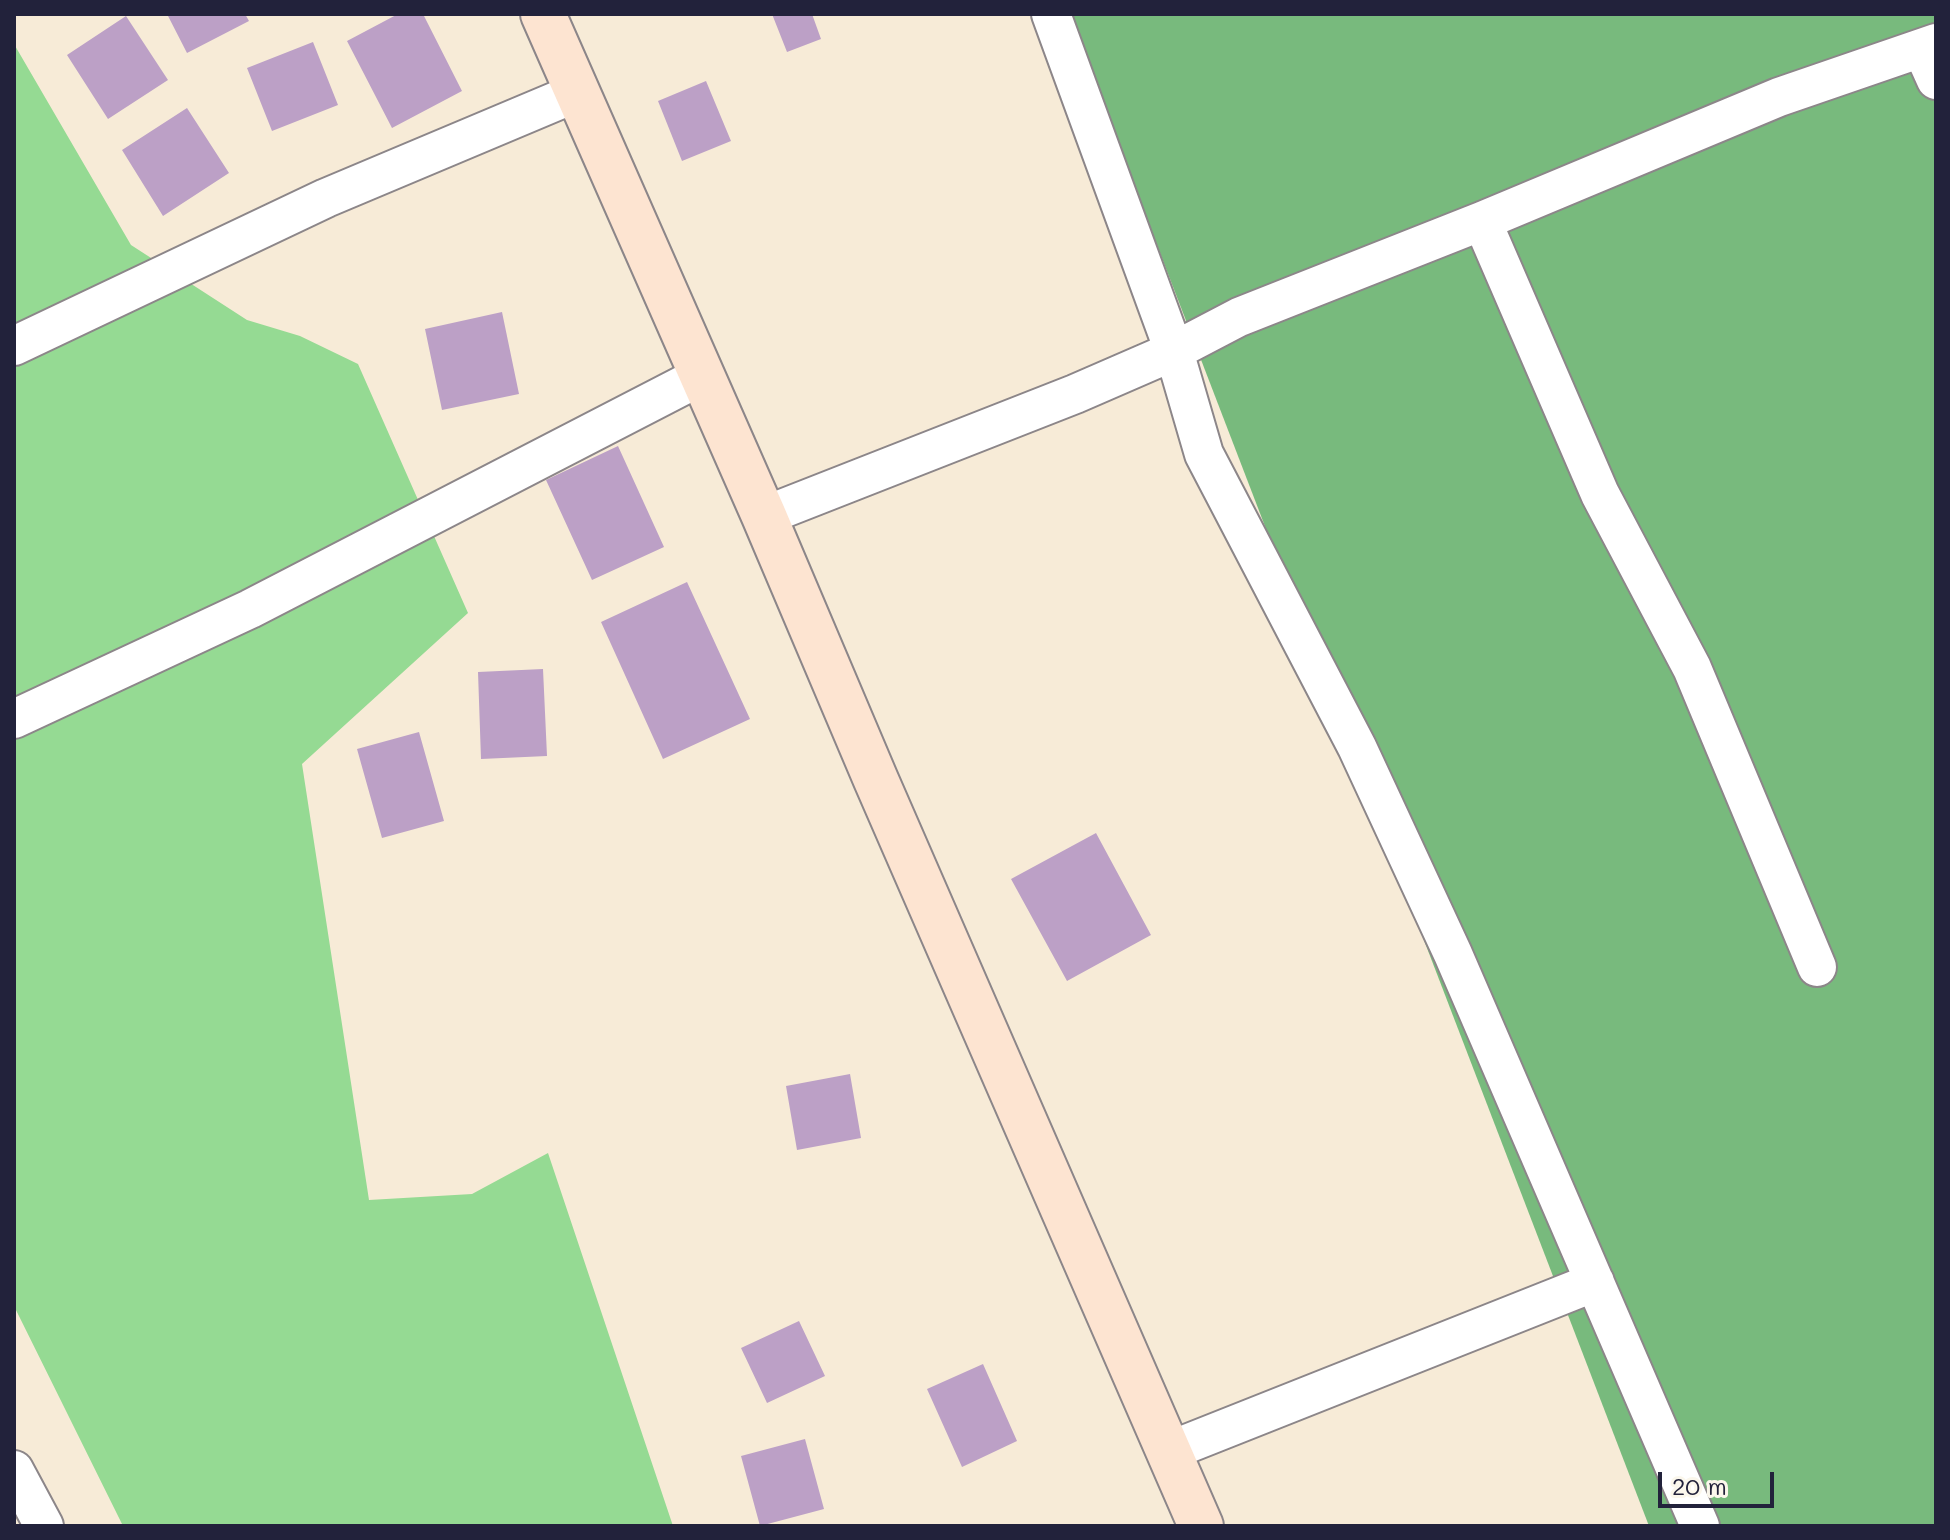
<!DOCTYPE html>
<html>
<head>
<meta charset="utf-8">
<style>
	body { margin:0 }
	#map { position:relative; width:1950px; height:1540px; overflow:hidden; background:#f7ebd7; font-family:Mali,sans-serif }
	canvas { display:block }
	.frame { position:absolute; inset:0; border:16px solid #22223b; pointer-events:none }
	.scale { position:absolute; left:1658px; top:1472px; width:116px; height:36px; box-sizing:border-box; border:4px solid #22223b; border-top:0; padding-left:10px; font-size:24px; line-height:28px; white-space:nowrap; color:#22223b; -webkit-text-stroke:6px #fbf7ec; paint-order:stroke }
</style>
</head>
<body>
<div id="map">
<canvas width="1950" height="1540"></canvas>
<div class="frame"></div>
<div class="scale">20 m</div>
</div>
<script>
const ctx = document.querySelector('canvas').getContext('2d');
ctx.lineJoin = 'round';
function fillPath(path, color) { ctx.fillStyle = color; ctx.fill(path, 'evenodd'); }
const poly = rows => new Path2D(rows.map(r => 'M' + r).join(''));
function trace(path, color, width, dash) { ctx.strokeStyle = color; ctx.lineWidth = width; ctx.lineCap = dash ? 'butt' : 'round'; ctx.setLineDash(dash || []); ctx.stroke(path); }
const green = poly([
	[14,44,131,245,247,320,300,336,358,364,468,613,302,764,369,1200,472,1194,548,1153,673,1526,123,1526,14,1306]
]);
const forest = poly([
	[1074,14,1936,14,1936,1526,1649,1526,1074,29]
]);
const building = poly([
	[167,14,245,14,249,21,187,53],
	[398,14,423,14,462,91,392,128,347,41],
	[772,14,812,14,821,39,787,52],
	[126,16,168,80,108,119,67,55],
	[313,42,338,105,272,131,247,68],
	[706,81,731,141,682,161,658,101],
	[187,108,229,173,163,216,122,150],
	[502,312,519,394,442,410,425,329],
	[618,446,664,547,592,580,546,480],
	[687,582,750,719,663,759,601,622],
	[543,669,547,756,481,759,478,672],
	[419,732,444,821,382,838,357,749],
	[1096,833,1151,935,1067,981,1011,879],
	[850,1074,861,1138,797,1150,786,1086],
	[799,1321,825,1376,767,1403,741,1348],
	[983,1364,1017,1441,962,1467,927,1389],
	[805,1439,824,1509,760,1526,741,1456]
]);
const street = poly([
	[1051,14,1174,351,1204,454,1357,747,1453,954,1700,1526],
	[1922,49,1936,80],
	[1482,221,1600,494,1692,668,1817,967],
	[14,346,326,198,578,92],
	[764,516,1075,394,1174,351,1239,317,1482,221,1779,97,1936,43],
	[14,719,250,609,703,375],
	[1169,1451,1595,1282],
	[14,1470,44,1526]
]);
const secondary = poly([
	[543,14,764,516,876,780,1201,1526]
]);
fillPath(green, '#95da93');
fillPath(forest, '#78ba7d');
fillPath(building, '#bca0c6');
trace(street, '#8c8689', 42);
trace(secondary, '#8c8689', 48);
trace(street, '#fff', 38);
trace(secondary, '#fde4d1', 44);
</script>
</body>
</html>
